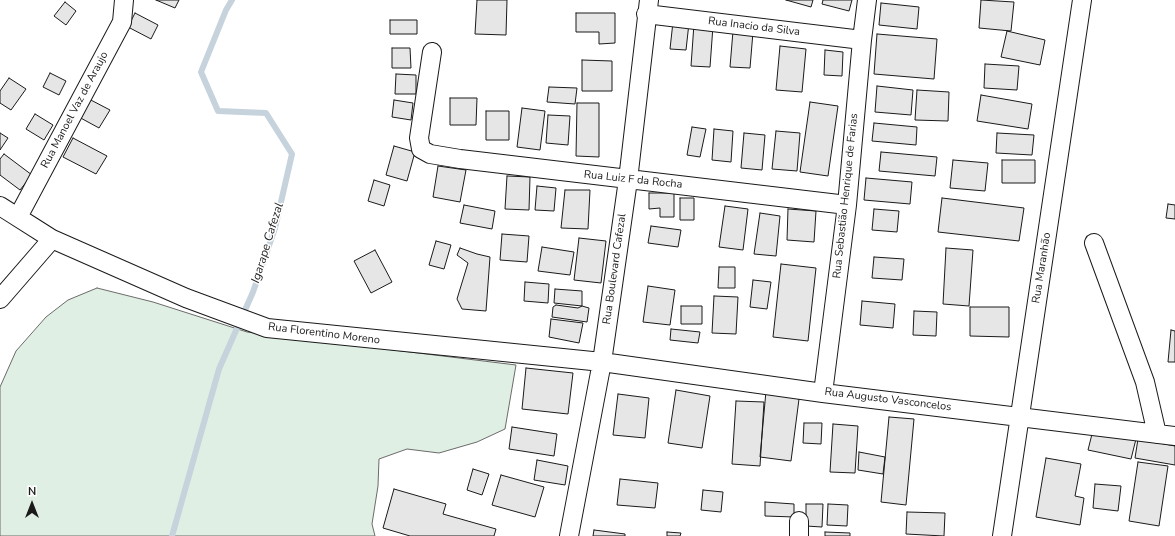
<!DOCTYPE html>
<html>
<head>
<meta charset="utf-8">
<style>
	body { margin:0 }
	#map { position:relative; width:1175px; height:536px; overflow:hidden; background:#fff; font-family:"Nunito Sans",sans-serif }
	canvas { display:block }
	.north { position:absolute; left:12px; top:484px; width:40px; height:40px; -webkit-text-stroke:3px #fff; paint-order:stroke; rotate:0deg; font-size:11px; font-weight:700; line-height:16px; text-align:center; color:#1a1a1a }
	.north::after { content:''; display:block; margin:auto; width:14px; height:18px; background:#1a1a1a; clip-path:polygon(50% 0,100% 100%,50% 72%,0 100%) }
</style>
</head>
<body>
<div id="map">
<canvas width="1175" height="536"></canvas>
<div class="north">N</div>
</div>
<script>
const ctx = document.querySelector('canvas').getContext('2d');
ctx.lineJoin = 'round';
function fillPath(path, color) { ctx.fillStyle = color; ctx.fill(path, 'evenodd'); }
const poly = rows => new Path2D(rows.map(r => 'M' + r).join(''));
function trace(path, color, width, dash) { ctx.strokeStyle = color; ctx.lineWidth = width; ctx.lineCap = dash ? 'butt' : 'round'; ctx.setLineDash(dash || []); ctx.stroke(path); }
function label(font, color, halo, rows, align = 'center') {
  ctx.font = font + ' "Nunito Sans",sans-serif'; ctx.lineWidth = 3; ctx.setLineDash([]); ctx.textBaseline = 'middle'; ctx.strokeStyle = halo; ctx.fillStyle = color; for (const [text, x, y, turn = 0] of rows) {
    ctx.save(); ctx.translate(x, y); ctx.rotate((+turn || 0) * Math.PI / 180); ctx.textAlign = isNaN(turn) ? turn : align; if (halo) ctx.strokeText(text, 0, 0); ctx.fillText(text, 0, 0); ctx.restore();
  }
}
const green = poly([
	[97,288,153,302,247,332,516,365,505,429,477,442,439,453,407,449,379,459,378,486,372,524,375,536,0,536,0,387,16,351,46,317,68,300,97,288]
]);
const stream = poly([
	[172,536,219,369,253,292,275,228,292,154,266,113,218,111,201,72,226,10,232,0]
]);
const building = poly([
	[156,0,179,0,175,8,156,0],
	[477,0,507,0,506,35,475,34,477,0],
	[786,0,813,0,811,7,786,0],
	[823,0,852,0,849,11,822,4,823,0],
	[981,0,1014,2,1011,31,979,28,981,0],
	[65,2,76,11,66,25,54,16,65,2],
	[881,3,919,7,917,29,879,25,881,3],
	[135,13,158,25,151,39,128,27,135,13],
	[576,13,615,13,615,43,599,44,599,32,576,32,576,13],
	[390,20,417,20,417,34,390,34,390,20],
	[673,22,689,23,686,50,670,49,673,22],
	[694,24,713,26,710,67,691,66,694,24],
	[733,31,753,32,750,68,730,67,733,31],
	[1007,31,1045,40,1040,65,1001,57,1007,31],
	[877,34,937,39,934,79,874,74,877,34],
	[780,46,806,49,802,92,776,90,780,46],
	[392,48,410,48,411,68,392,68,392,48],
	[825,50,843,52,842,76,824,75,825,50],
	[582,60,612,61,612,91,582,91,582,60],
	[985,64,1019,66,1017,90,984,88,985,64],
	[50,73,66,81,59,95,43,87,50,73],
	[396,74,416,75,416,94,395,94,396,74],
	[9,78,26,89,11,110,0,103,0,91,9,78],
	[877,86,913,90,911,115,875,112,877,86],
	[549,87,577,88,575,104,547,102,549,87],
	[917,90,949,92,948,121,915,120,917,90],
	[981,95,1032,104,1028,129,977,121,981,95],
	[87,98,110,110,99,128,77,116,87,98],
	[450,98,477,98,476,125,450,125,450,98],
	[394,100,413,103,411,120,392,117,394,100],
	[810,102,838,106,828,176,800,172,810,102],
	[577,103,599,103,599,157,576,156,577,103],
	[522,108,545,111,540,150,517,147,522,108],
	[486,111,509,111,509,140,486,140,486,111],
	[35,114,53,125,44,140,26,129,35,114],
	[548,115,570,116,568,145,546,143,548,115],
	[874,123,917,127,916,145,872,141,874,123],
	[692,127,706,129,700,157,687,155,692,127],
	[714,129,733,131,731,162,712,160,714,129],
	[776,131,800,133,797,171,772,169,776,131],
	[0,133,8,138,0,150,0,133],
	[744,133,765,135,762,170,741,168,744,133],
	[997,133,1034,135,1032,155,996,153,997,133],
	[73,138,107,156,96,174,63,157,73,138],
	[394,146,415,152,407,181,386,175,394,146],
	[881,152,937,157,935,176,879,171,881,152],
	[4,154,32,175,20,190,0,175,0,159,4,154],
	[953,160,988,163,985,191,950,188,953,160],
	[1002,160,1035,160,1035,183,1002,183,1002,160],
	[438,166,466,170,460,202,433,197,438,166],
	[507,176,530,177,529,210,505,209,507,176],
	[866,178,912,182,910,204,864,200,866,178],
	[374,180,390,185,384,206,368,201,374,180],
	[537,186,556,188,554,211,535,210,537,186],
	[565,190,590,190,588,229,561,228,565,190],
	[649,193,674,193,674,217,660,217,660,208,649,209,649,193],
	[680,198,694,198,694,220,680,220,680,198],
	[942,198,1024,208,1019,241,938,232,942,198],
	[1168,204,1175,205,1175,219,1166,218,1168,204],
	[464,205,495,211,492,229,460,223,464,205],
	[725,206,748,209,743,250,719,247,725,206],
	[788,209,816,211,814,242,787,240,788,209],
	[874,209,899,211,897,232,872,230,874,209],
	[760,213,780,216,776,256,754,254,760,213],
	[651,226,681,230,678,247,648,243,651,226],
	[502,234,529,236,527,262,500,260,502,234],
	[579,238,606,241,601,283,574,280,579,238],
	[436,241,451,245,444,269,429,265,436,241],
	[542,247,574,252,570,275,538,271,542,247],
	[460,248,477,254,490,257,486,311,462,309,457,299,468,263,457,255,460,248],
	[946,248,973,250,969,306,943,304,946,248],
	[375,250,392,282,371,293,354,261,375,250],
	[874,257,904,259,902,280,872,278,874,257],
	[781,264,816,268,808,341,773,337,781,264],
	[719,267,735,267,735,288,718,288,719,267],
	[753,280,771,282,767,309,750,307,753,280],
	[525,282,549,284,548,303,524,301,525,282],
	[648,286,675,290,670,325,643,322,648,286],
	[555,289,582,291,582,306,554,303,555,289],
	[714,296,738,297,736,334,712,333,714,296],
	[862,301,895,304,893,328,860,325,862,301],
	[556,305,578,308,582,306,589,308,587,322,552,317,553,307,556,305],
	[681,306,702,306,702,324,681,324,681,306],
	[970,307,1009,307,1009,337,970,336,970,307],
	[914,311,937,312,936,336,913,335,914,311],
	[551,319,583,323,579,343,549,337,551,319],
	[671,329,700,332,698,343,670,340,671,329],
	[1171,330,1175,331,1175,362,1168,362,1171,330],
	[526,368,573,373,568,414,522,409,526,368],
	[676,390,710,396,702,448,668,443,676,390],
	[766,391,799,399,791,461,760,457,766,391],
	[618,394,649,398,645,438,613,435,618,394],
	[736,401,764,402,760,466,732,464,736,401],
	[889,417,914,419,906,505,881,502,889,417],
	[804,423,822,423,821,444,803,443,804,423],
	[833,424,858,426,855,473,830,472,833,424],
	[512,427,557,434,554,456,509,449,512,427],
	[1093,430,1136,439,1131,459,1088,450,1093,430],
	[1138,439,1175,446,1175,465,1135,458,1138,439],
	[859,452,885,457,883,474,858,470,859,452],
	[1046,458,1081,464,1075,496,1084,498,1080,525,1036,517,1046,458],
	[537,460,568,466,565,485,534,480,537,460],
	[1138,462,1168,466,1159,526,1129,521,1138,462],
	[473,469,489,474,482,495,467,490,473,469],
	[501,475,544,487,535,517,492,505,501,475],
	[620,479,658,483,655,508,617,505,620,479],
	[1095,484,1121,486,1118,511,1093,508,1095,484],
	[394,489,446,504,443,514,496,529,494,536,410,536,383,528,394,489],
	[703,490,723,492,721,512,701,510,703,490],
	[765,502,794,504,794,517,765,516,765,502],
	[806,504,823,504,822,527,806,526,806,504],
	[828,504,848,505,847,526,827,525,828,504],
	[907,512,945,513,944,536,906,534,907,512],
	[594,530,625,534,625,536,593,536,594,530],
	[667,532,681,533,680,536,667,536,667,532],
	[825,532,850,533,850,536,825,536,825,532]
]);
const street = poly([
	[646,14,862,40],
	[432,52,419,138,421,149,430,154,460,159,847,205],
	[0,206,52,239,186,298,267,328,602,362,823,393,1175,436],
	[18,217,122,22,124,0],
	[1094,243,1145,382,1157,434],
	[0,299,52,239],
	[823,393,847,205,862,40,867,0],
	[569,536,602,362,628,180,649,0],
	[799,536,799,521],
	[1002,536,1082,0]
]);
const streetNames = [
	["Rua Inacio da Silva",754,27,7],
	["Rua Manoel Vaz de Araujo",75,110,-62],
	["Rua Luiz F da Rocha",633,180,6],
	["Rua Sebastião Henrique de Farias",846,196,-84],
	["Rua Maranhão",1042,268,-81],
	["Rua Boulevard Cafezal",615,269,-82],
	["Rua Florentino Moreno",324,334,7],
	["Rua Augusto Vasconcelos",888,400,7]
];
const waterNames = [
	["Igarape Cafezal",268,243,-73]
];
fillPath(green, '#e0efe3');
trace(green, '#6a6a6a', 1);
trace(stream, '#c6d2dc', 6);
fillPath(building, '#e6e6e6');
trace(building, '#1a1a1a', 1);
trace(street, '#1a1a1a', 20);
trace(street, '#fff', 18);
label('11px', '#1a1a1a', '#fff', streetNames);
label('italic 12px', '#1a1a1a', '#fff', waterNames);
</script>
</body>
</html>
